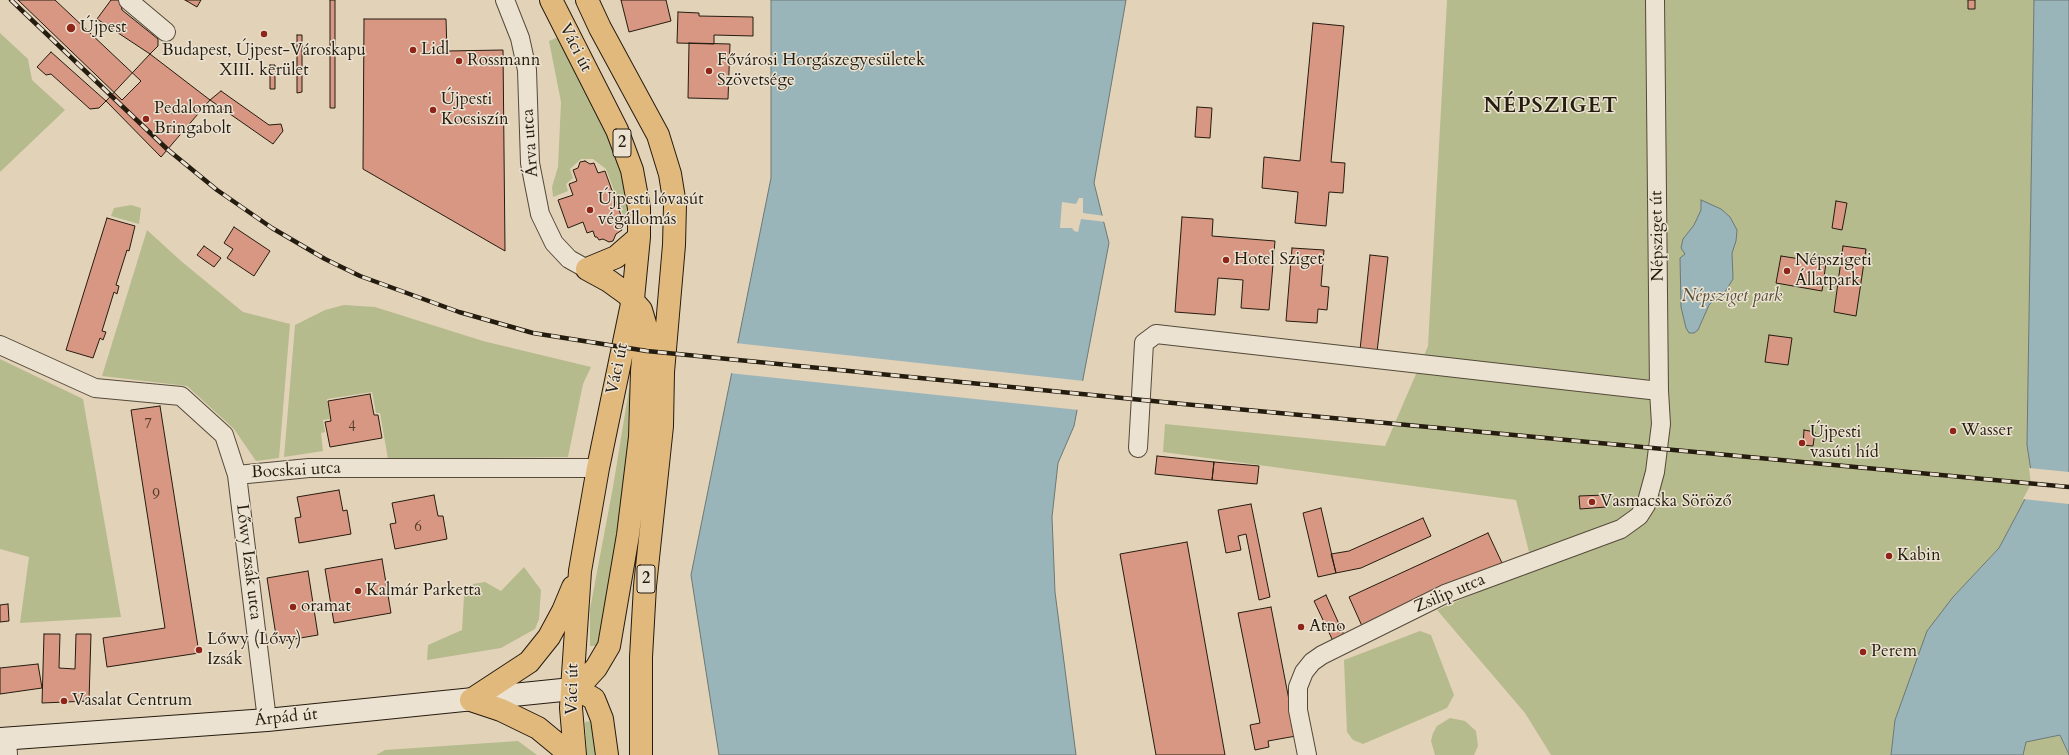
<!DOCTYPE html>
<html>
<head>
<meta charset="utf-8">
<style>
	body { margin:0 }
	canvas { display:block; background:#e2d2b8 }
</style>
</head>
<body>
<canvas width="2069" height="755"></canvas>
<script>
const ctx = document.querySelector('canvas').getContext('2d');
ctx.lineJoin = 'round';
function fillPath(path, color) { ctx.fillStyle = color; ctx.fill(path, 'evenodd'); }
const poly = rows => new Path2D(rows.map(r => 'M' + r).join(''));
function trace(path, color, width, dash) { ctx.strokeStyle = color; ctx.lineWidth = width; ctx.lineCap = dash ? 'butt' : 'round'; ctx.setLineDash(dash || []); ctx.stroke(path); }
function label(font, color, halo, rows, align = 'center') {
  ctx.font = font + ' Cardo,serif'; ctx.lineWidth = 3; ctx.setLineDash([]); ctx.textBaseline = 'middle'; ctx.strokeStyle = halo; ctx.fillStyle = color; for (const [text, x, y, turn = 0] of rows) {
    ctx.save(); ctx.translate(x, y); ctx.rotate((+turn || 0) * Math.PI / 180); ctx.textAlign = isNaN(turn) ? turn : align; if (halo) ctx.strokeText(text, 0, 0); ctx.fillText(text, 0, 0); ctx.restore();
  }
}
const green = poly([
	[1447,0,2034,0,2027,445,2033,484,1999,548,1953,597,1895,720,1891,755,1551,755,1525,713,1437,610,1533,568,1516,500,1163,452,1165,424,1385,446,1428,346],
	[0,33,28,59,32,80,65,110,0,172],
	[561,36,610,133,634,213,625,220,606,169,593,159,581,159,570,169,573,178,566,184,568,191,553,197,552,187,558,167,561,102,549,41],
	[131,205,141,208,139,224,111,216,114,208],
	[147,230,181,261,243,312,290,324,279,458,256,461,234,429,187,386,102,376],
	[344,305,375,307,483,341,591,367,583,384,568,457,388,459,380,413,376,413,372,392,327,399,330,419,323,420,325,432,321,433,323,451,284,457,295,325,325,310],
	[0,359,83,399,121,617,20,623,29,557,0,549],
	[631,387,628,480,602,640,596,646,590,646,590,609,613,487,629,389],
	[524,567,541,590,539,619,535,629,501,648,427,660,428,645,462,630,464,596,473,584,485,582,501,591],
	[1420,631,1431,635,1454,695,1447,708,1363,744,1353,740,1347,732,1344,660],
	[1450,718,1465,721,1476,731,1478,746,1474,755,1435,755,1431,741,1433,733,1437,726],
	[591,721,599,755,587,755,585,722],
	[2060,735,2068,755,2023,755,2025,742],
	[518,741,537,755,376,755,385,750]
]);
const water = poly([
	[771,0,1126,0,1094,183,1109,243,1074,426,1058,463,1052,517,1055,592,1076,755,719,755,691,575,771,178,771,0],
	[2034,0,2069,0,2069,755,2060,735,2026,742,2023,755,1891,755,1895,720,1927,631,1953,597,1999,548,2033,484,2027,445,2034,0],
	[1701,200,1721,209,1730,217,1737,230,1736,241,1732,253,1733,279,1723,295,1717,297,1709,305,1698,330,1694,333,1689,333,1686,328,1681,307,1680,258,1685,254,1681,248,1683,239,1694,225,1701,210,1701,200]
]);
const pier = poly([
	[1079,198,1083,198,1083,213,1105,216,1106,222,1081,219,1078,232,1074,231,1072,228,1060,228,1062,202,1076,204],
	[735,343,1084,381,1079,410,729,373],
	[2029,468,2069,472,2069,504,2023,499,2031,484]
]);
const building = poly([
	[18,0,55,0,141,81,122,100,18,0],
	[111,0,120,0,122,10,158,39,158,46,150,54,97,19,111,0],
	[185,0,201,0,197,7,185,0],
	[330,0,335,0,335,108,330,108,330,0],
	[621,0,666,0,671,21,629,32,621,0],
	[1968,0,1975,0,1975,9,1968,9,1968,0],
	[678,12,699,13,699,16,753,17,753,36,714,35,714,44,677,43,678,12],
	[364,19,446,19,447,51,503,50,505,251,363,169,364,19],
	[1313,23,1344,26,1331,162,1345,163,1343,193,1329,192,1326,226,1295,223,1298,192,1262,188,1264,157,1300,161,1313,23],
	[297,35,302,35,302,92,297,93,297,35],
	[689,43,730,44,728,99,688,98,689,43],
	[51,52,106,101,99,108,90,109,51,74,46,75,37,67,51,52],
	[150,54,210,100,161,157,106,101,150,54],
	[270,65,275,65,275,89,270,89,270,65],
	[221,91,269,125,281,124,283,131,273,144,210,100,221,91],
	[1197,107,1212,108,1210,138,1195,137,1197,107],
	[585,161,590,164,594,163,598,173,605,171,623,221,619,222,622,230,616,234,613,241,609,242,603,239,599,240,597,237,595,237,593,231,587,233,583,222,568,228,558,200,573,195,569,184,577,181,573,170,578,168,580,162,585,161],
	[1836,201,1847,203,1842,230,1832,228,1836,201],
	[1182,217,1213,219,1212,236,1275,241,1269,310,1241,308,1243,280,1218,278,1215,315,1175,312,1182,217],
	[107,218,135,226,129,251,127,250,116,285,119,286,117,294,114,292,102,331,106,332,103,340,100,338,93,358,66,350,107,218],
	[234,227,270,251,254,276,227,258,233,249,224,243,234,227],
	[204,246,221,258,214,267,197,255,204,246],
	[1843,246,1866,249,1856,316,1834,312,1843,246],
	[1292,248,1324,250,1321,286,1329,287,1327,310,1318,309,1317,323,1286,321,1292,248],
	[1370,255,1388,257,1377,352,1360,350,1370,255],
	[1781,256,1826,263,1822,291,1776,283,1781,256],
	[1769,335,1792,338,1788,365,1765,362,1769,335],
	[370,394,374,415,378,415,382,438,330,447,325,422,331,421,328,401,370,394],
	[160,406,199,653,107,667,103,638,165,628,131,410,160,406],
	[1804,430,1815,432,1813,446,1803,445,1804,430],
	[1157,456,1214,462,1212,480,1155,474,1157,456],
	[1214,462,1259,466,1257,484,1212,480,1214,462],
	[339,490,343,511,347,510,351,534,299,543,295,518,301,517,297,497,339,490],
	[434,495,438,516,443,516,447,539,395,549,390,524,396,523,392,503,434,495],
	[1605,495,1606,507,1580,509,1579,496,1605,495],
	[1251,504,1270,597,1259,600,1246,534,1238,536,1241,550,1226,553,1218,510,1251,504],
	[1321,508,1336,573,1318,577,1303,513,1321,508],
	[1423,518,1431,536,1361,568,1336,573,1331,554,1349,551,1423,518],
	[1488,533,1502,563,1362,626,1349,597,1488,533],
	[1187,542,1225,755,1156,755,1120,554,1187,542],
	[382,559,391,613,334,623,325,569,382,559],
	[308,571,318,635,277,642,267,578,308,571],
	[1326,595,1344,635,1333,641,1314,601,1326,595],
	[8,604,9,621,0,622,0,605,8,604],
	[1271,607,1296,736,1268,741,1269,747,1255,750,1250,725,1260,723,1238,613,1271,607],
	[44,634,60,634,59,668,75,669,76,634,91,634,89,701,42,703,44,634],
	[38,664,42,688,0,694,0,668,38,664]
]);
const street = poly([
	[128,0,166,32],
	[505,0,520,38,527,70,530,163,540,214,554,243,569,259,587,269],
	[0,345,95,388,181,396,224,435,237,475,267,720],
	[1138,448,1144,343,1156,334,1659,391],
	[237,475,309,468,598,468],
	[7,739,8,755],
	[1307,755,1298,710,1298,687,1304,672,1312,662,1322,655,1445,594,1621,529,1639,516,1646,505,1655,472,1661,424,1659,391,1655,0]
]);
const secondary = poly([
	[0,739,267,720,572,689]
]);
const primary = poly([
	[551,0,617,130,632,170,639,208,639,237,633,299,598,468,580,571,572,689,571,708,575,755],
	[587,0,600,28,658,135,670,174,675,205,674,245,663,372,662,426,645,586,641,657,641,755],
	[587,269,616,257,639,237],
	[572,689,585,680,596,668,609,646,628,535,640,437,642,371,646,327,641,310,627,294,609,281,587,269],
	[572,689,584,693,594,699,602,719,607,755],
	[471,700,529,662,549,637,563,611,573,587],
	[471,700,501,710,538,728,561,747,566,755]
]);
const rail = poly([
	[11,0,167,149,217,190,272,228,325,259,360,276,459,312,533,333,647,351,1183,404,2069,487]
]);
const markers = [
	[71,28,5,"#8f2418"],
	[264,34,4,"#8f2418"],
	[413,50,4,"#8f2418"],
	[459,61,4,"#8f2418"],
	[709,71,4,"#8f2418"],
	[433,110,4,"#8f2418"],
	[146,119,4,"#8f2418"],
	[590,210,4,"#8f2418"],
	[1226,260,4,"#8f2418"],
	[1787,271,4,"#8f2418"],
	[1953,431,4,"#8f2418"],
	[1802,443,4,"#8f2418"],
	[1592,502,4,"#8f2418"],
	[1889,556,4,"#8f2418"],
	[358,591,4,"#8f2418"],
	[293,607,4,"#8f2418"],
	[1301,627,4,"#8f2418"],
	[199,650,4,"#8f2418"],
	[1863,652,4,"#8f2418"],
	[64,701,4,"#8f2418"]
];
const numberNames = [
	["7",148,425],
	["4",352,428],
	["9",156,496],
	["6",418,528]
];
const shields = [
	[622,143,18],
	[646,579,18]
];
const shieldNames = [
	["2",622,143],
	["2",646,579]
];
const poiNames = [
	["Újpest",80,28],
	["Lidl",421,50],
	["Budapest, Újpest-Városkapu",264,51,"center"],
	["XIII. kerület",264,71,"center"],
	["Rossmann",467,61],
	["Fővárosi Horgászegyesületek",717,61],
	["Szövetsége",717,81],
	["Újpesti",441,100],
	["Kocsiszín",441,120],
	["Pedaloman",154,109],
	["Bringabolt",154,129],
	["Újpesti lóvasút",598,200],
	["végállomás",598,220],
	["Hotel Sziget",1234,260],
	["Népszigeti",1795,261],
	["Állatpark",1795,281],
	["Wasser",1961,431],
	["Újpesti",1810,433],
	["vasúti híd",1810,453],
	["Vasmacska Söröző",1600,502],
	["Kabin",1897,556],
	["Kalmár Parketta",366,591],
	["oramat",301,607],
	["Atno",1309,627],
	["Lőwy (Lővy)",207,640],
	["Izsák",207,660],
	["Perem",1871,652],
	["Vasalat Centrum",72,701]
];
const streetNames = [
	["Váci út",575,48,63],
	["Árva utca",531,143,-94],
	["Népsziget út",1658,236,-91],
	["Váci út",618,369,-78],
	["Bocskai utca",296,471,-3],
	["Lőwy Izsák utca",248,562,83],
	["Zsilip utca",1450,594,-23],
	["Váci út",573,689,-89],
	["Árpád út",286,718,-6]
];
const parkNames = [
	["Népsziget park",1732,297]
];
const districtNames = [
	["NÉPSZIGET",1551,107]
];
fillPath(green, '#b6bb8d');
fillPath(water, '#9ab5ba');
trace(water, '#6b7876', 1);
fillPath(pier, '#e2d2b8');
fillPath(building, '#d79782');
trace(building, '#251c10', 1);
trace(street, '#544a3a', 20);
trace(secondary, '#251c10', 24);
trace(primary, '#251c10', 24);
trace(street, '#ece2d1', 18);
trace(secondary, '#ece2d1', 22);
trace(primary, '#e1b97c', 22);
trace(rail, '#251c10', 4.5);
trace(rail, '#ece2d1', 3, [9]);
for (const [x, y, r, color] of markers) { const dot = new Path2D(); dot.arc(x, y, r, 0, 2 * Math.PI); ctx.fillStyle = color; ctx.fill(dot); trace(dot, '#ece2d1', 1.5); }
label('15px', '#523b2c', null, numberNames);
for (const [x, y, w] of shields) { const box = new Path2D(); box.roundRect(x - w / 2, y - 14, w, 28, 3); ctx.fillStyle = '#ece2d1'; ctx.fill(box); trace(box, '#251c10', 1); }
label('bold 16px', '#251c10', null, shieldNames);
label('17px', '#251c10', '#ece2d1', poiNames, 'left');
label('17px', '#251c10', '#ece2d1', streetNames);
label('italic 17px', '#504c36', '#ece2d1', parkNames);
ctx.letterSpacing = '1px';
label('bold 21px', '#251c10', '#ece2d1', districtNames);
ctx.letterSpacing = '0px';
</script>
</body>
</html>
